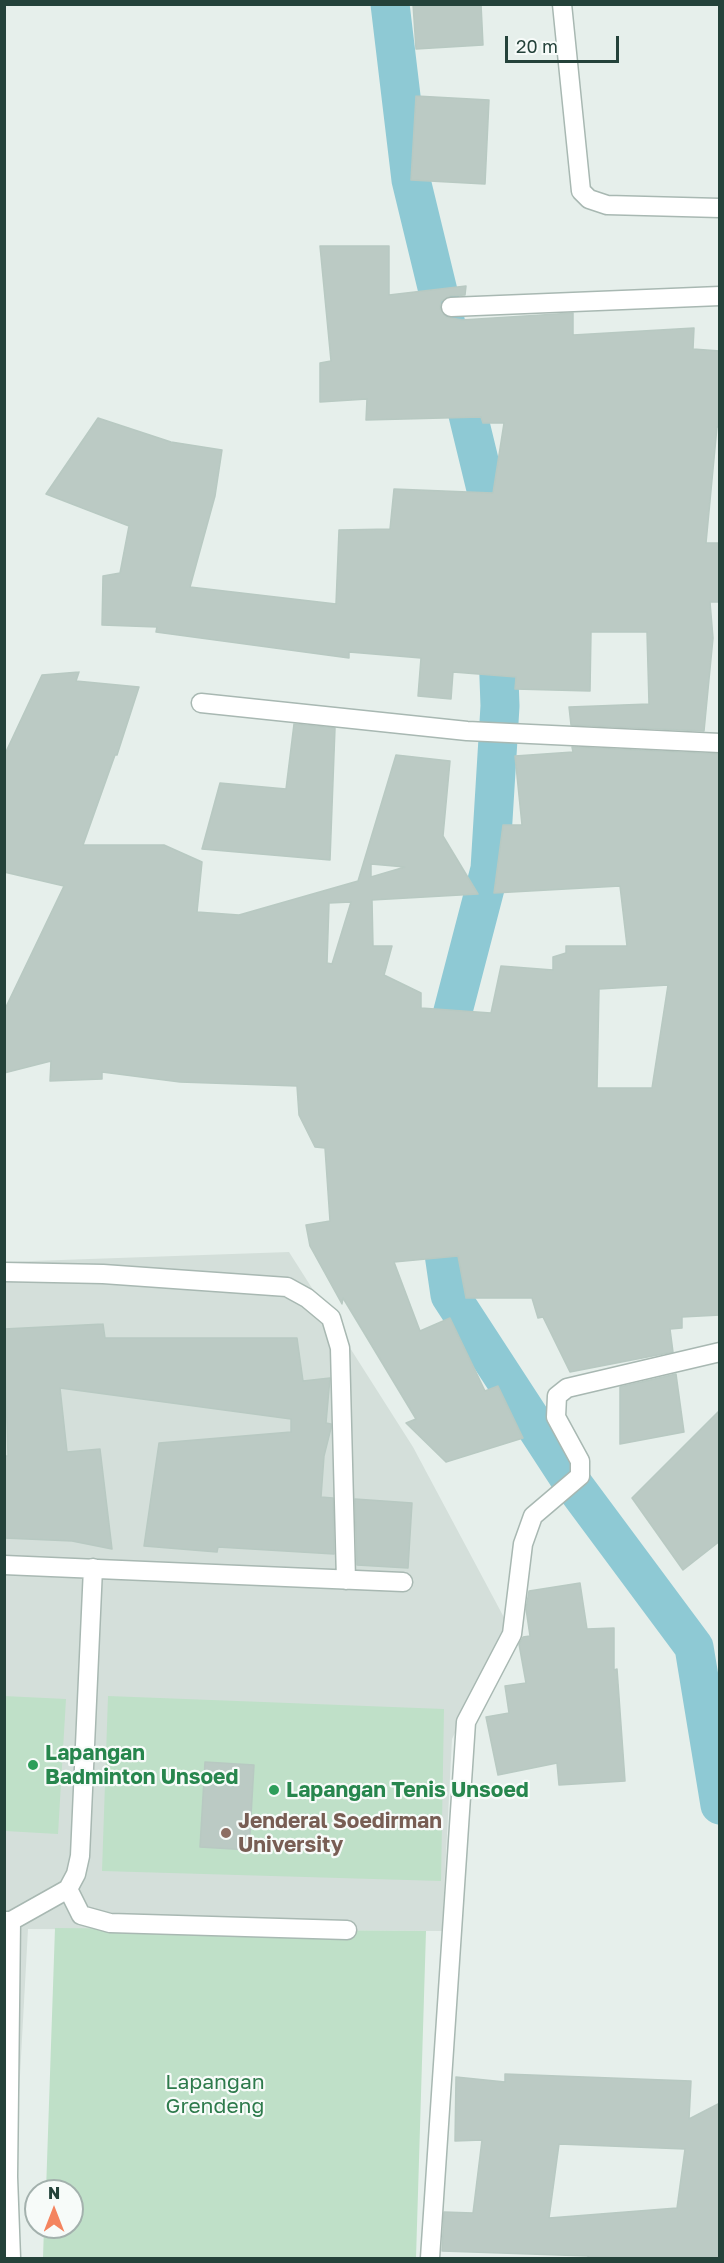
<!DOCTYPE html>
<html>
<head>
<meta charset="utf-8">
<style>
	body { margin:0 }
	#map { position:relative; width:724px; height:2263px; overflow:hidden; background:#e6efeb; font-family:"Golos Text",sans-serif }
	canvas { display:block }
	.frame { position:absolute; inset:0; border:6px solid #24423a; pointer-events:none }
	.north { position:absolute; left:24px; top:2179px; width:60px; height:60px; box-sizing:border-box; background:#f7fbf9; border:2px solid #a3b1ad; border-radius:50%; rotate:0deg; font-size:16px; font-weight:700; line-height:24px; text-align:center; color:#24423a }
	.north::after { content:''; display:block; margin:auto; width:21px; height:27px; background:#f4845f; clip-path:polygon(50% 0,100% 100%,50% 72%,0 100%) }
	.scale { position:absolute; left:505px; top:36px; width:114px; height:27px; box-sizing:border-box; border:3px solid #24423a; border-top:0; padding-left:8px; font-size:18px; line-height:21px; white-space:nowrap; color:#24423a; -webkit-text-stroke:4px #f7fbf9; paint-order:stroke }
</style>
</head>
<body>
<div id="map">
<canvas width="724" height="2263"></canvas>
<div class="frame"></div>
<div class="north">N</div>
<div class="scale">20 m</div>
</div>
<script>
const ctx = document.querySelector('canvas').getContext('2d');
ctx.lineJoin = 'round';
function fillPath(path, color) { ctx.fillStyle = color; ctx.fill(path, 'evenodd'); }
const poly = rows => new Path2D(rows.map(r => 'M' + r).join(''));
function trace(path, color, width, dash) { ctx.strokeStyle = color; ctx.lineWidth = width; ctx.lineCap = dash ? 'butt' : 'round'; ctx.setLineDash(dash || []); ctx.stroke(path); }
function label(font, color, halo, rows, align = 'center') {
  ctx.font = font + ' "Golos Text",sans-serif'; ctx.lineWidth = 4.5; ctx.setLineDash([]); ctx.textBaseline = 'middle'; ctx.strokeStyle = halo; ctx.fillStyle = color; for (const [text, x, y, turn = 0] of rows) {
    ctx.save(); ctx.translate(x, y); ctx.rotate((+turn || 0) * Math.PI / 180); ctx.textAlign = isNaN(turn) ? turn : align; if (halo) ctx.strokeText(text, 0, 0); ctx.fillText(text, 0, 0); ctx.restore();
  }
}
const built = poly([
	[289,1252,413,1447,508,1625,452,1739,442,1931,28,1929,10,2258,4,2258,4,1262]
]);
const green = poly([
	[4,1696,66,1699,58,1834,5,1831],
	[108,1696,444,1709,441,1881,102,1871],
	[55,1928,426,1931,416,2258,43,2258,44,2227,72,2227,72,2191,46,2191]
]);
const canal = poly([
	[390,4,411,180,492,514,493,546],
	[440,1061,490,869,500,706,497,623],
	[437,1206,450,1295,573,1484,694,1647,720,1805]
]);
const building = poly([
	[413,4,481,4,483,45,416,49,413,4],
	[416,96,489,100,485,184,411,180,416,96],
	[320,246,389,246,389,295,466,286,465,295,450,296,441,301,440,308,446,317,462,320,573,313,573,335,694,328,693,349,720,351,720,427,717,427,706,543,720,543,720,602,710,602,713,638,704,731,571,725,569,707,649,704,647,632,591,632,590,691,515,689,516,677,453,672,451,699,418,696,421,658,349,652,349,658,156,632,157,627,102,625,103,576,120,573,129,526,46,494,98,418,171,442,222,450,215,496,190,587,336,604,339,530,390,529,394,489,493,493,504,423,483,423,481,417,366,420,367,399,320,402,320,363,331,361,320,246],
	[79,672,76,681,139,687,117,755,115,755,83,845,164,845,202,862,197,912,239,915,358,881,396,755,450,761,443,836,478,894,372,900,373,946,392,946,384,975,421,993,421,1008,491,1013,501,966,553,970,553,957,566,953,566,946,627,946,620,886,494,893,503,825,522,825,515,756,573,752,572,747,720,754,720,1315,682,1317,682,1328,670,1329,673,1352,570,1372,543,1317,538,1318,532,1298,466,1298,458,1256,394,1262,420,1331,450,1318,485,1391,498,1386,523,1438,446,1462,406,1423,416,1419,343,1298,342,1304,310,1246,306,1225,330,1221,325,1148,315,1147,299,1115,297,1086,180,1082,102,1072,102,1079,50,1081,51,1061,4,1073,4,1011,64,886,4,872,4,756,42,675,79,672],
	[371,864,405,867,371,877,371,864],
	[351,902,332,964,327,963,329,903,351,902],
	[668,985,652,1088,597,1088,599,989,668,985],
	[294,724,335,728,330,860,202,849,220,783,286,789,294,724],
	[103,1324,105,1338,297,1338,303,1381,330,1378,326,1423,331,1424,331,1428,324,1456,321,1497,333,1498,334,1554,218,1547,217,1552,144,1546,159,1443,291,1432,291,1419,60,1388,67,1452,100,1449,112,1549,72,1541,4,1538,4,1456,8,1456,4,1329,103,1324],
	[676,1374,684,1432,620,1444,620,1387,676,1374],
	[720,1410,720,1541,683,1570,632,1498,720,1410],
	[355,1499,412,1503,408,1568,357,1565,355,1499],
	[580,1583,587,1629,614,1628,614,1670,617,1669,625,1781,559,1785,557,1763,498,1775,486,1717,509,1713,505,1686,526,1683,519,1644,523,1637,530,1636,526,1609,529,1591,580,1583],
	[205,1762,254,1765,249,1850,200,1847,205,1762],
	[505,2074,691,2081,689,2119,720,2103,720,2259,588,2259,588,2256,442,2251,444,2212,473,2213,482,2140,455,2141,456,2077,505,2082,505,2074],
	[559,2144,685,2149,677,2208,549,2218,559,2144]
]);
const lane = poly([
	[4,1272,103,1274,287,1287,307,1298,331,1318,340,1348,346,1580],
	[4,1565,403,1582],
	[68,1889,81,1915,110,1923,347,1930],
	[4,1921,11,1921,68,1889,76,1874,80,1856,93,1568],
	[11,2258,8,2177,11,1921]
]);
const street = poly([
	[562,4,581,191,589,199,607,205,720,208],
	[451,307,720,296],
	[201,703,467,731,720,743],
	[430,2258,466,1722,512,1634,523,1544,533,1516,580,1476,580,1461,556,1417,557,1396,567,1388,720,1352]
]);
const markers = [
	[33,1765,6,"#2e9e5b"],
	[274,1790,6,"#2e9e5b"],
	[226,1833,6,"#8d6e63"]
];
const leisureNames = [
	["Lapangan",45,1753],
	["Badminton Unsoed",45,1777],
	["Lapangan Tenis Unsoed",286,1790]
];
const educationNames = [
	["Jenderal Soedirman",238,1821],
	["University",238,1845]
];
const parkNames = [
	["Lapangan",215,2082],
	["Grendeng",215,2106]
];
fillPath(built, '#d4dfda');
fillPath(green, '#bfe0c8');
trace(canal, '#8ec9d4', 39);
fillPath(building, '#bbcac4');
trace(building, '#b8c9c2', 1.5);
trace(lane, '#a8b8b2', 21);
trace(street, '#a8b8b2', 21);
trace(lane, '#fff', 18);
trace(street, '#fff', 18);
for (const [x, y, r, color] of markers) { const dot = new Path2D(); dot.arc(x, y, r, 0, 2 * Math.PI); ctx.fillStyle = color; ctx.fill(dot); trace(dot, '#f7fbf9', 2); }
label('bold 21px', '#27864d', '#f7fbf9', leisureNames, 'left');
label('bold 21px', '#785e54', '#f7fbf9', educationNames, 'left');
label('21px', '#2d7a4b', '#f7fbf9', parkNames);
</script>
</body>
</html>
